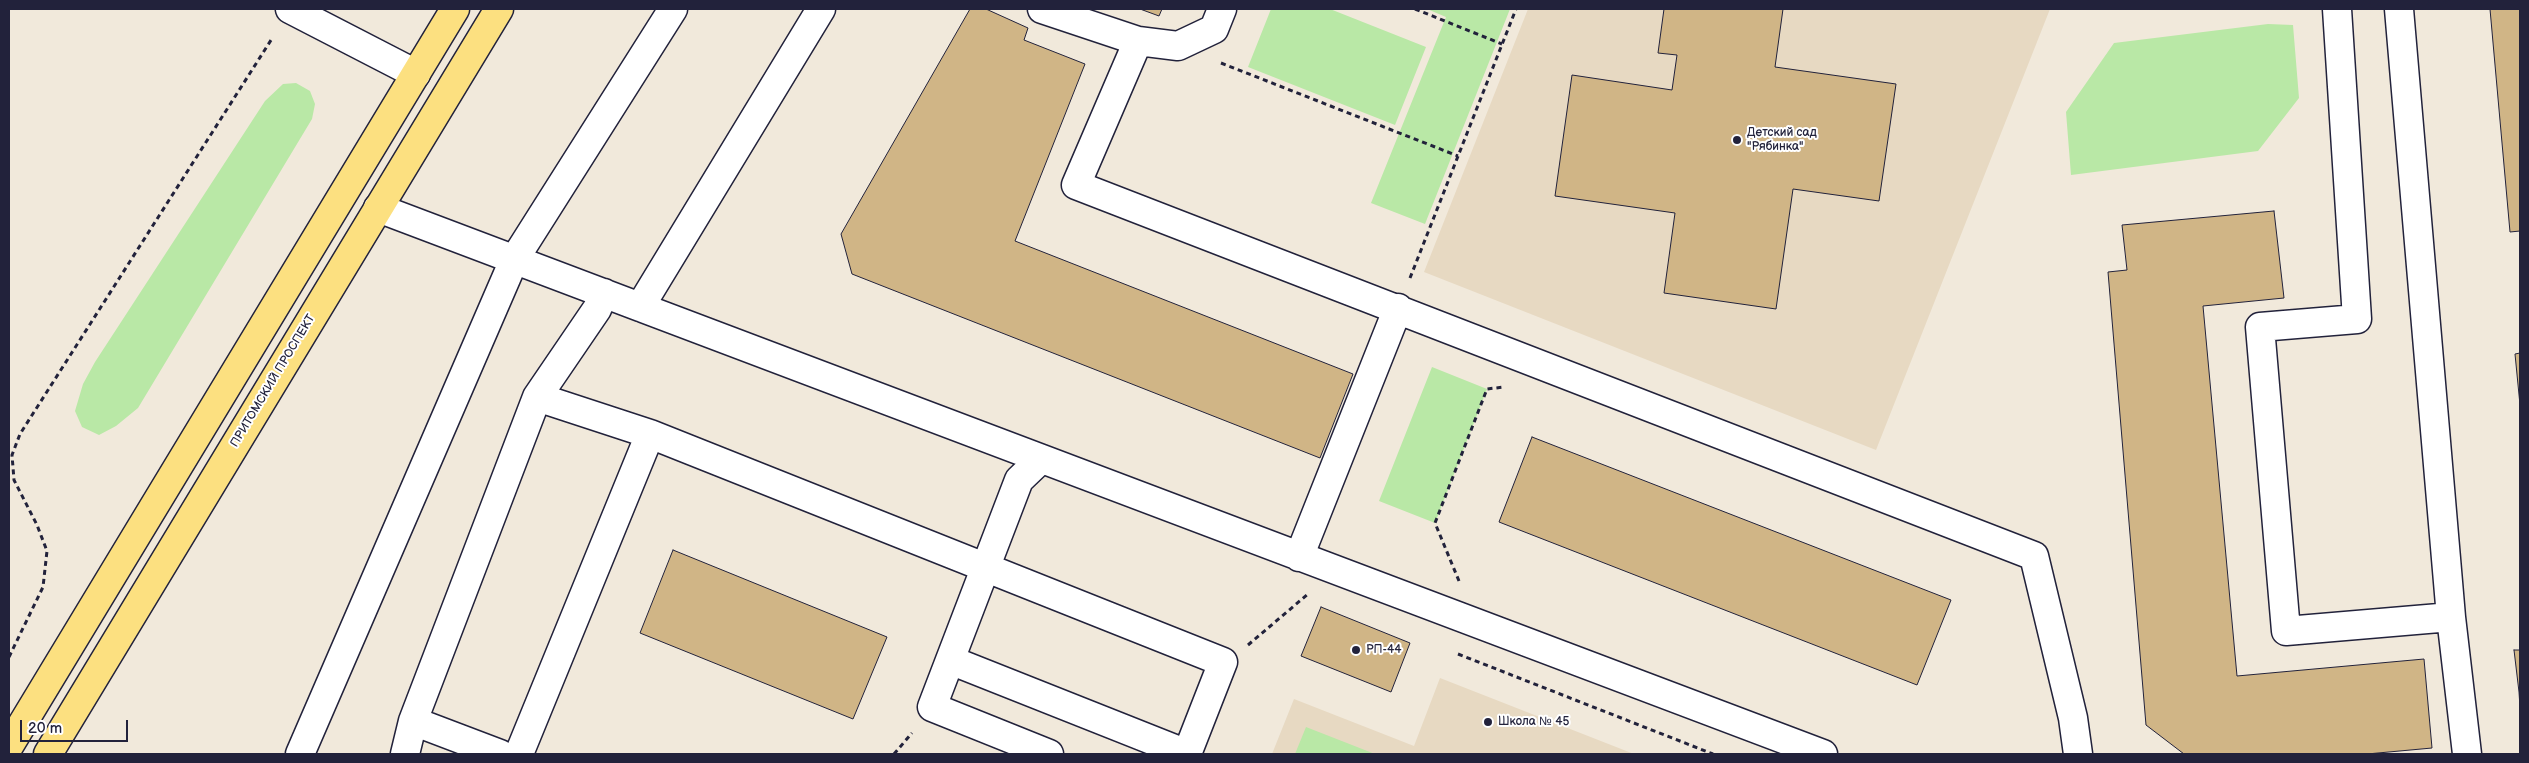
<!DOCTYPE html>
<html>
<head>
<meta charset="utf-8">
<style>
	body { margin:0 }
	#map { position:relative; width:2529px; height:763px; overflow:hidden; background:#f1e9db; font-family:"Balsamiq Sans",sans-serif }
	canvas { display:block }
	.frame { position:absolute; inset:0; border:10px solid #22223b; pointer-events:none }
	.scale { position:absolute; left:20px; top:720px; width:108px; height:22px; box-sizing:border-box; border:2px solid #22223b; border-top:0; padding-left:6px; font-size:15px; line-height:18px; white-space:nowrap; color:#22223b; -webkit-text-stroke:4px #fff; paint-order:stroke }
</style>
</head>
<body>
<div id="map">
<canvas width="2529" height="763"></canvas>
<div class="frame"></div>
<div class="scale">20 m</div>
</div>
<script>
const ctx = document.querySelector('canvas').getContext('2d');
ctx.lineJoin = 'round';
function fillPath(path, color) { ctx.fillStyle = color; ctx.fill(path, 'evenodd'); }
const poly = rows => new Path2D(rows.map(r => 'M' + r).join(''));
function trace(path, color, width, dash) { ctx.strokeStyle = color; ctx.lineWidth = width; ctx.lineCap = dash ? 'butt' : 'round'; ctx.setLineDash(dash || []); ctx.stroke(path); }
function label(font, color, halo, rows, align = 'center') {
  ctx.font = font + ' "Balsamiq Sans",sans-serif'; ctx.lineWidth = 4; ctx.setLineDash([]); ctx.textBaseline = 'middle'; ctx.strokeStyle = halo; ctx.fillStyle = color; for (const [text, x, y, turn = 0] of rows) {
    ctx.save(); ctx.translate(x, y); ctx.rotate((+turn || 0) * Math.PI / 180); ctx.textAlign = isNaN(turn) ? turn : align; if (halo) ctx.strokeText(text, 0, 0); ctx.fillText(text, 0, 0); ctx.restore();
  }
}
const built = poly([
	[1528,9,2050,9,1876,450,1424,272],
	[1440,678,1634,754,1272,754,1294,699,1414,746]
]);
const green = poly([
	[1271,9,1330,9,1426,47,1395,125,1248,67],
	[1427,9,1510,9,1425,224,1371,203,1446,17],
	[2268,24,2293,25,2299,98,2258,151,2071,175,2066,112,2114,43],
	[296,83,310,91,315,104,312,119,138,408,116,426,99,435,82,427,75,411,83,384,95,362,265,101,283,84],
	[1432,367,1487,389,1435,523,1379,501],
	[1306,727,1375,754,1295,754]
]);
const building = poly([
	[970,9,986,9,1028,28,1024,40,1085,64,1015,241,1353,374,1320,458,852,274,841,234,970,9],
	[1140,9,1162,9,1159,16,1140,9],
	[1664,9,1783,9,1775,67,1896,84,1879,201,1793,189,1776,309,1664,293,1675,213,1555,196,1572,75,1672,90,1677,55,1658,53,1664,9],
	[2490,9,2520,9,2520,231,2510,232,2490,9],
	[2274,211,2284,298,2203,306,2237,676,2424,659,2432,748,2367,754,2184,754,2146,725,2108,272,2127,270,2122,225,2274,211],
	[2520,353,2520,405,2515,354,2520,353],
	[1532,437,1951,600,1917,685,1499,522,1532,437],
	[673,550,887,637,853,719,640,633,673,550],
	[1321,607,1410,643,1391,692,1301,656,1321,607],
	[2514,650,2520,650,2520,708,2519,692,2514,650]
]);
const path = poly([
	[1415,9,1502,44],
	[1221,63,1458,156],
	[1410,278,1516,9],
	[1459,581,1435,523,1487,389,1504,387],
	[1248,645,1308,594],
	[1458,654,1713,754],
	[9,657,43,587,47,551,37,525,14,480,12,455,20,434,273,37],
	[894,754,912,733]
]);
const minor = poly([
	[290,9,416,74],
	[1042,9,1138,41],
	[1222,9,1214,29,1178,46,1138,41,1076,185,2034,556,2073,718,2078,754],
	[2337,9,2357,319,2260,327,2286,631,2451,617],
	[2399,9,2451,617,2467,754],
	[378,208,1823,754],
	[640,307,821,9],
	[537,397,650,434,1223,662,1187,754],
	[1041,459,1019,480,932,707,1049,754],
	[1299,557,1398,308],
	[950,660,1187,754],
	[413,721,500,754],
	[300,754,514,260,673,9],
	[405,754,413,721,537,397,597,309,604,293],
	[519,754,650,434]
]);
const major = poly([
	[9,746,455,9],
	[48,754,499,9]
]);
const markers = [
	[1737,140,5,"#22223b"],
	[1356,650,5,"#22223b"],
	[1488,722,5,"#22223b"]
];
const poiNames = [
	["Детский сад",1747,133],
	["\"Рябинка\"",1747,147],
	["РП-44",1366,650],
	["Школа № 45",1498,722]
];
const streetNames = [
	["ПРИТОМСКИЙ ПРОСПЕКТ",273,381,-59]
];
fillPath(built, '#e7d9c2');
fillPath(green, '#b9e8a6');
fillPath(building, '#d0b586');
trace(building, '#22223b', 1);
trace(minor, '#22223b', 31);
trace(major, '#22223b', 31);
trace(path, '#22223b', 3, [5, 4]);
trace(minor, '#fff', 28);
trace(major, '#fce080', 28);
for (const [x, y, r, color] of markers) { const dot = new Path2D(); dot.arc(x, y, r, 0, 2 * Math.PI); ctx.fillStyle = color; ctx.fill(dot); trace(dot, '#fff', 2); }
label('12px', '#22223b', '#fff', poiNames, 'left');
label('12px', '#22223b', '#fff', streetNames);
</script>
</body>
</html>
